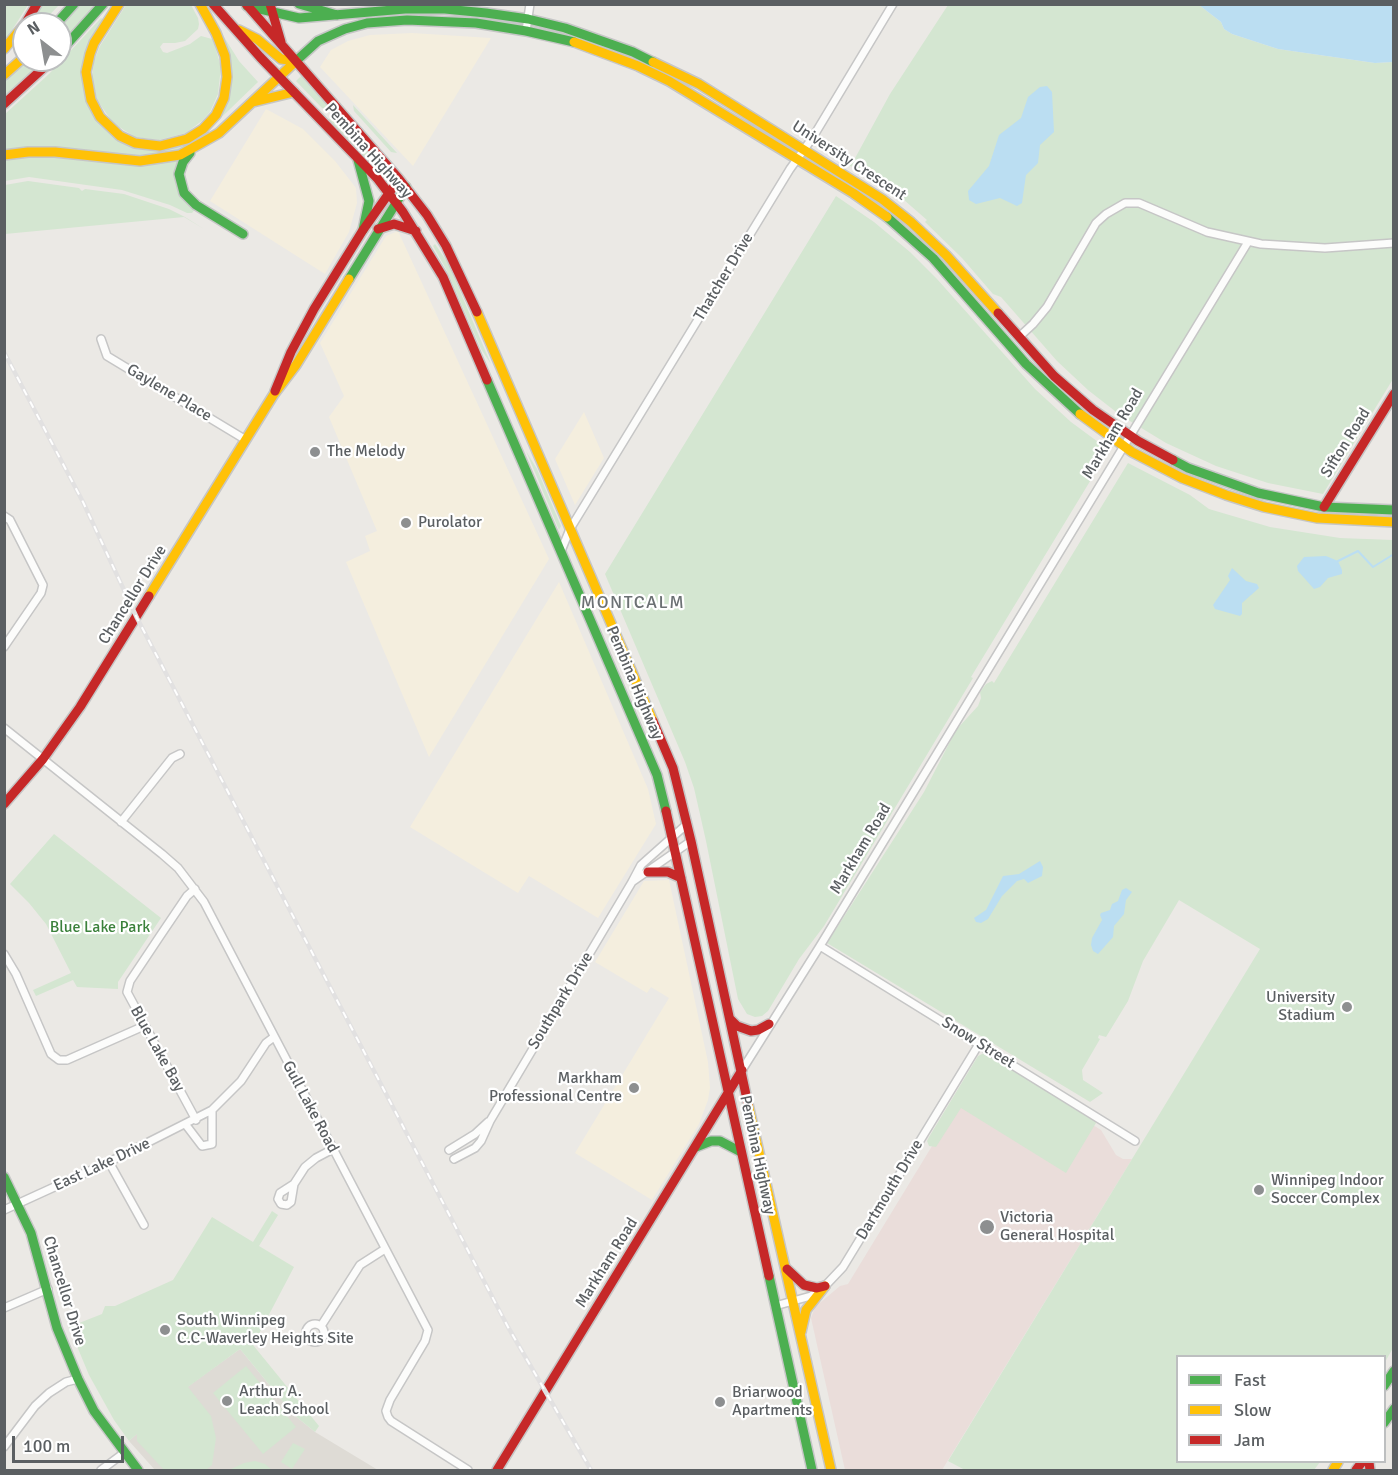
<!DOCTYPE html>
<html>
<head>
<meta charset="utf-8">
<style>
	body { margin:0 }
	#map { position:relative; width:1398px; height:1475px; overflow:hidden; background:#ebe9e5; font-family:Signika,sans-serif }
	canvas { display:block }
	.frame { position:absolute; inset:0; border:6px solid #5b5f62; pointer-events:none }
	.legend { position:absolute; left:1176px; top:1355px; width:210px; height:108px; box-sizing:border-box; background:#fff; border:2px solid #bdbfc0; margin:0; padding:8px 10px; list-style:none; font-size:18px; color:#5b5f62 }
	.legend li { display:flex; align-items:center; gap:12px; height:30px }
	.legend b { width:30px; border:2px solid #bdbfc0 }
	.north { position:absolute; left:12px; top:12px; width:60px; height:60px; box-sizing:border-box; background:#fff; border:2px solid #bdbfc0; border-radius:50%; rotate:329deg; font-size:16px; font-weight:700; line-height:24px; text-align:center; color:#5b5f62 }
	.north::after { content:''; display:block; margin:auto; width:21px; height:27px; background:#8d8f90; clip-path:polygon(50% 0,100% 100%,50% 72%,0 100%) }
	.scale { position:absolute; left:12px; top:1436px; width:112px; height:27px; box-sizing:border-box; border:3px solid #5b5f62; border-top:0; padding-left:8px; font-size:18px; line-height:21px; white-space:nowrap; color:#5b5f62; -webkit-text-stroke:4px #fff; paint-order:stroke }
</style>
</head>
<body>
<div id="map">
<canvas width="1398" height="1475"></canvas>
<div class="frame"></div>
<ul class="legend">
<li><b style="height:8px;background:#4caf50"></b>Fast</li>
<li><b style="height:8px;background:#ffc107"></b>Slow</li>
<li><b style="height:8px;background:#c62828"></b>Jam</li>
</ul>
<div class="north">N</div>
<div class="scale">100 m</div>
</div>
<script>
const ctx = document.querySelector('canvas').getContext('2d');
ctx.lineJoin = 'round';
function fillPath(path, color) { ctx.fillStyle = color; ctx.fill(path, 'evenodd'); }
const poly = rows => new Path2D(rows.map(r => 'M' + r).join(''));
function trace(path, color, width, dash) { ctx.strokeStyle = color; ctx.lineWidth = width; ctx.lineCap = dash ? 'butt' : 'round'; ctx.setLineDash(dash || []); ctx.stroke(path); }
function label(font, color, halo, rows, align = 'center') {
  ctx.font = font + ' Signika,sans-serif'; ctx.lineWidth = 4.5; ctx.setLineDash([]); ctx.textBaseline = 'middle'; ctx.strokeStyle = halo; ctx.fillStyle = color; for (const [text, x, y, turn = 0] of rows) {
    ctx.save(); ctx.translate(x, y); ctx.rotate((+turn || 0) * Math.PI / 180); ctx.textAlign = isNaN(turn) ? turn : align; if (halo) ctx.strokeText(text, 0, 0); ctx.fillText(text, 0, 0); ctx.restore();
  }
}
const commercial = poly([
	[412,33,491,38,413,166,320,67,331,50,348,41,370,35],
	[266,109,303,129,335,161,356,188,357,203,349,232,325,274,210,201],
	[398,231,549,559,429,757,346,562,370,551,365,536,377,531,329,417,344,396,320,343,386,236],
	[584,412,604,458,575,505,555,459],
	[559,582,648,789,656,824,598,918,529,876,518,893,410,827],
	[669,880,708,1062,710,1088,708,1100,699,1124,652,1200,575,1153,669,998,651,987,647,993,595,962,644,881]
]);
const education = poly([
	[240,1349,294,1415,315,1432,378,1470,155,1470,129,1441,187,1387]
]);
const medical = poly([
	[985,1059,1101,1130,1116,1155,1123,1159,1132,1159,942,1470,845,1470,811,1318,815,1307,840,1286,848,1284]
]);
const green = poly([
	[5,5,28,5,5,41],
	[40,5,59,5,41,24,29,24],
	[80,5,97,5,60,45,60,27],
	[126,5,191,5,198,18,199,24,198,29,185,41,175,43,163,43,160,47,163,52,167,53,190,44,201,36,212,39,215,46,221,67,218,94,210,112,203,120,186,133,159,140,135,137,113,123,97,100,92,77,94,61,100,46],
	[948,5,1199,5,1221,22,1224,29,1232,34,1278,49,1375,63,1393,62,1393,379,1323,494,1268,483,1216,466,1166,443,1120,415,1088,390,1057,361,1001,297,993,294,962,258,925,222,927,220,896,193,860,169,850,166,844,161,847,158,854,160,890,94],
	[101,18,104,20,85,59,100,122,163,149,183,145,224,106,221,32,239,61,258,82,199,139,184,149,168,153,140,157,79,149,42,148,5,151,5,114,49,74],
	[27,60,45,60,5,98,4,82],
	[301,76,328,106,329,110,322,108,296,81],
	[353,105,397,153,391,152,354,111],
	[337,118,387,173,390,182,328,119],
	[24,156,179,160,178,166,196,208,192,213,187,213,170,205,122,190,29,177,5,181,5,159],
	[28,181,79,188,82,191,85,189,124,194,169,209,185,217,204,229,184,217,5,234,5,185],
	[836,196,874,222,910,252,937,279,1035,389,1071,422,1109,450,971,677,973,678,824,926,799,959,768,1011,762,1016,755,1017,747,1014,738,999,706,841,694,788,685,762,605,574],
	[435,244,448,263,491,364,481,349,447,271,433,246],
	[526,451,537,469,561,526,559,530],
	[1128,463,1190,495,1209,509,1270,527,1340,538,1393,540,1393,1348,1385,1362,1384,1356,1178,1356,1178,1462,1320,1462,1314,1470,965,1470,948,1461,1260,949,1179,900,1143,961,1128,1001,1106,1037,1099,1035,1098,1038,1100,1039,1082,1070,1083,1080,1103,1093,1090,1102,827,943,924,792,956,730,978,706,981,698,980,692,986,684,992,681,994,683],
	[54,834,161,918,118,982,118,989,77,987,73,980,36,996,33,990,71,973,46,924,29,903,10,884],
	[984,1053,988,1053,1095,1120,1096,1123,1066,1173,961,1108,936,1147,929,1146,927,1141,929,1137,978,1056],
	[272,1211,278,1215,259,1246,294,1267,253,1345,319,1426,315,1432,294,1415,240,1349,188,1387,211,1416,216,1438,212,1465,206,1470,164,1470,137,1441,137,1434,129,1441,114,1420,89,1375,69,1327,102,1314,105,1306,115,1306,173,1280,212,1217,253,1242],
	[246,1366,296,1427,263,1454,213,1393],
	[293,1443,305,1449,292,1469,281,1462],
	[255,1461,265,1464,272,1470,229,1470,244,1463]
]);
const water = poly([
	[1199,5,1393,5,1393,62,1375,63,1278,49,1232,34,1224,29,1221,22],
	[1047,86,1052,92,1054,132,1040,145,1038,163,1026,175,1022,203,1017,206,1000,198,976,204,969,200,968,191,989,166,999,135,1021,118,1028,97,1040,87],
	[1326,556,1338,561,1342,570,1342,574,1328,578,1320,587,1314,589,1298,571,1297,566,1304,557],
	[1232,568,1246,581,1257,584,1259,588,1242,603,1242,614,1240,616,1215,609,1213,605,1230,580,1228,576],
	[1040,861,1043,867,1042,876,1028,883,1024,879,1017,881,1002,896,988,919,981,923,976,922,974,918,986,910,1003,876,1019,874],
	[1126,888,1132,892,1126,900,1124,914,1114,926,1113,937,1098,954,1093,951,1091,945,1092,938,1102,920,1100,915,1101,913,1110,910,1112,904,1118,901,1122,890]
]);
const stream = poly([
	[1338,561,1358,551,1373,567,1394,554]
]);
const street = poly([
	[526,31,530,4],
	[1019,337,1033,324,1047,307,1096,223,1106,214,1125,203,1139,203,1207,232,1261,244,1325,248,1394,243],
	[101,339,107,356,246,440],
	[4,516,10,520,43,585,41,593,4,647],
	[561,551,570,529,790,169,813,137,893,4],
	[4,728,162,854,178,868,204,902,428,1330,425,1341,390,1400,386,1411,388,1417,391,1421,468,1470],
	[121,822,172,758,180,754],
	[632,882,691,841],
	[195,889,187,896,160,936,130,981,127,992,196,1120],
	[820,946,1135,1141],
	[4,954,16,974,51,1054,59,1060,67,1060,144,1026],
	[742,1070,820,946,1248,242],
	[186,1125,202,1146,212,1144,212,1110],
	[449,1150,475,1134,488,1122],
	[454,1159,475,1148,481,1141,490,1121,632,882,641,865,687,824],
	[109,1162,144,1225],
	[294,1184,291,1202,287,1205,281,1204,278,1199,280,1193,294,1184],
	[294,1184,305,1167,316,1158,333,1149],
	[4,1210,109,1162,212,1110,241,1081,266,1043,274,1037],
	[775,1306,811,1296,825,1286,843,1267,979,1044],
	[4,1308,48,1289],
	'306 1333a9 9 0 1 1 18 0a9 9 0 1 1-18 0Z',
	[321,1326,360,1265,385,1249],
	[4,1447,35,1406,49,1393,66,1382,78,1379],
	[101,1470,124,1453]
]);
const fast = poly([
	[299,4,337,15],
	[247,6,299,18,405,9,445,9,486,13,528,19,565,28,633,52,653,62],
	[56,24,74,4],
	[60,52,103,4],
	[296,61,318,41,345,29,367,23,407,20,476,23,526,31,574,42],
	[190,153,183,162,179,174,184,193,196,205,243,234],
	[358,160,369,201,363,230],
	[887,217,933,258,1026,364,1080,414],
	[349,279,406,187],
	[487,380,657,775,666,811],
	[1173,460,1188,468,1258,493,1324,507,1394,510],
	[696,1147,711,1141,720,1141,741,1152],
	[4,1177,31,1233,57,1328,78,1379,94,1411,138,1470],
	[769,1276,812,1470],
	[1384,1386,1394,1371],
	[1384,1423,1394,1409]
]);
const slow = poly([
	[119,4,94,43,90,54,86,72,91,100,100,117,120,136,135,143,160,146,187,139,203,129,216,115,224,98,227,77,225,56,216,33,200,4],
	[239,30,257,39,281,59,296,61],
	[574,42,638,66,669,81,853,193,887,217],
	[4,49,24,25],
	[653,62,699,84,882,199,911,222,946,255,998,313],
	[4,75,24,57],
	[253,102,294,92],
	[4,155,28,152,55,152,140,161,180,155,219,133,296,61],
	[477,312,653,721],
	[1080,414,1132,452,1182,478,1226,495,1264,507,1317,518,1394,522],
	[149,596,274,394,296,365,349,279],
	[748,1104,831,1470],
	[801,1332,806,1310,825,1286],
	[1333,1470,1338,1462]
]);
const jam = poly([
	[213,4,260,57,377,178,403,212,443,277,487,380],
	[246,4,399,179,427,215,446,246,477,312],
	[270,4,281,42],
	[25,24,37,4],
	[4,104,52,60],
	[378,229,394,224,416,231],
	[998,313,1054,376,1093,410,1138,441,1173,460],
	[275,391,291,352,314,309,363,230,399,179],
	[1324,507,1394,394],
	[653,721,673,768,691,841,748,1104],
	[4,804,43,759,80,707,149,596],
	[666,811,769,1276],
	[648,872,668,872,681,878],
	[730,1019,737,1026,751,1031,758,1030,769,1024],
	[787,1269,804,1285,817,1288,825,1286],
	[1369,1462,1370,1470],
	[497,1470,742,1070],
	[1356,1470,1362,1462]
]);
const rail = poly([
	[4,352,83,502,137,618,508,1327,591,1470]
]);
const markers = [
	[315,452,6,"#8d8f90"],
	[406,523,6,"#8d8f90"],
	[1347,1007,6,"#8d8f90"],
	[634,1088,6,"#8d8f90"],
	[1259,1190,6,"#8d8f90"],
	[987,1227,8,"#8d8f90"],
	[165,1330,6,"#8d8f90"],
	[227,1401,6,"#8d8f90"],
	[720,1402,6,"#8d8f90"]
];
const streetNames = [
	["Pembina Highway",368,151,48],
	["University Crescent",849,161,33],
	["Thatcher Drive",724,277,-59],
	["Gaylene Place",169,393,31],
	["Markham Road",1113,434,-59],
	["Sifton Road",1346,443,-58],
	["Chancellor Drive",133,595,-58],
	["Pembina Highway",634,683,67],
	["Markham Road",861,849,-59],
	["Southpark Drive",561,1001,-59],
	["Snow Street",978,1043,32],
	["Blue Lake Bay",157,1049,61],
	["Gull Lake Road",310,1107,62],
	["Pembina Highway",757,1155,78],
	["East Lake Drive",102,1165,-25],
	["Dartmouth Drive",890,1190,-59],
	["Markham Road",607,1263,-58],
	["Chancellor Drive",64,1291,73]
];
const poiNames = [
	["The Melody",327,452],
	["Purolator",418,523],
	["University",1335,998,"right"],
	["Stadium",1335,1016,"right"],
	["Markham",622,1079,"right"],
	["Professional Centre",622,1097,"right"],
	["Winnipeg Indoor",1271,1181],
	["Soccer Complex",1271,1199],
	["Victoria",1000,1218],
	["General Hospital",1000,1236],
	["South Winnipeg",177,1321],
	["C.C-Waverley Heights Site",177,1339],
	["Arthur A.",239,1392],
	["Leach School",239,1410],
	["Briarwood",732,1393],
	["Apartments",732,1411]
];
const parkNames = [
	["Blue Lake Park",100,928]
];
const neighbourhoodNames = [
	["MONTCALM",633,603]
];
fillPath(commercial, '#f4eede');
fillPath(education, '#dedbd5');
fillPath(medical, '#eaddda');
fillPath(green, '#d4e6d1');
fillPath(water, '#bbdef2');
trace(stream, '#bbdef2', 2);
trace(street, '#c6c6c6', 10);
trace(fast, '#c6c6c6', 12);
trace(slow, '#c6c6c6', 12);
trace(jam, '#c6c6c6', 12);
trace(street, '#fcfcfb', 7);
trace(fast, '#4caf50', 9);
trace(slow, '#ffc107', 9);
trace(jam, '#c62828', 9);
trace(rail, '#e2e1e1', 4.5);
trace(rail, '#fff', 2, [7]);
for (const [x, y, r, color] of markers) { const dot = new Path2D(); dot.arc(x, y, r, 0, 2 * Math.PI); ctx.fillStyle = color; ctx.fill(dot); trace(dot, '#fff', 2); }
label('16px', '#5b5f62', '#fff', streetNames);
label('16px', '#5b5f62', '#fff', poiNames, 'left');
label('16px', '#3b813b', '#fff', parkNames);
ctx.letterSpacing = '1.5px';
label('18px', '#6c7174', '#fff', neighbourhoodNames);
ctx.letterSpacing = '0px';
</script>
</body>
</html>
